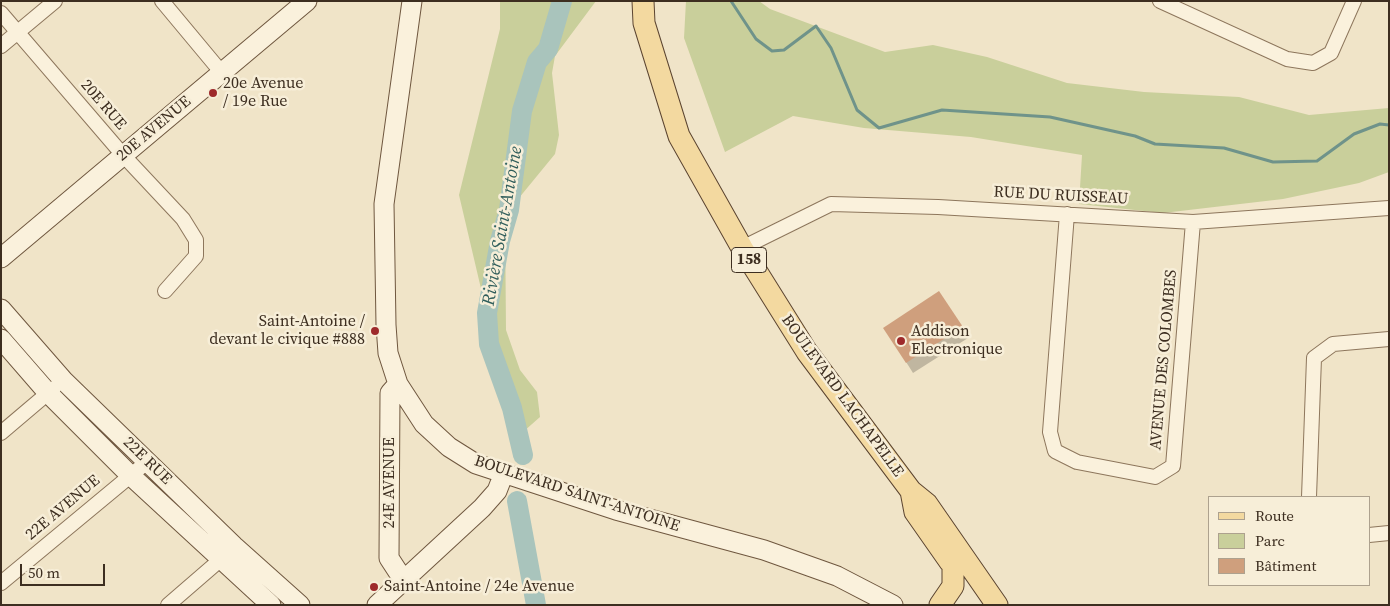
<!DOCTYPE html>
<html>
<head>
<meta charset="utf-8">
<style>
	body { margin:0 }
	#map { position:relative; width:1390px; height:606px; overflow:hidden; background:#f0e4c8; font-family:"Source Serif 4",serif }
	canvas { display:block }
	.frame { position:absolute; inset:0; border:2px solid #3d2e20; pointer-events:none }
	.legend { position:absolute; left:1208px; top:496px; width:162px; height:90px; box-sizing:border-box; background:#f7eed8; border:1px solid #ada18e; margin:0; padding:6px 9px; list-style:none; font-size:15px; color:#3d2e20 }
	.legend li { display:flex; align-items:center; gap:10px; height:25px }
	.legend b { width:25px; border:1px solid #ada18e }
	.scale { position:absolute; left:20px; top:564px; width:85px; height:22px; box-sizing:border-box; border:2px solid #3d2e20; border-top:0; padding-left:6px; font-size:15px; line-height:18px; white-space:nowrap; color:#3d2e20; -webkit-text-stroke:4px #f7eed8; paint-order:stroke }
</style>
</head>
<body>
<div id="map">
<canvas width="1390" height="606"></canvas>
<div class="frame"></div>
<ul class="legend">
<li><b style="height:6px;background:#f3d9a0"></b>Route</li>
<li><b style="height:14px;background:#c9cf9b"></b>Parc</li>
<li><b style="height:14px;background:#cf9f7d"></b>Bâtiment</li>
</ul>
<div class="scale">50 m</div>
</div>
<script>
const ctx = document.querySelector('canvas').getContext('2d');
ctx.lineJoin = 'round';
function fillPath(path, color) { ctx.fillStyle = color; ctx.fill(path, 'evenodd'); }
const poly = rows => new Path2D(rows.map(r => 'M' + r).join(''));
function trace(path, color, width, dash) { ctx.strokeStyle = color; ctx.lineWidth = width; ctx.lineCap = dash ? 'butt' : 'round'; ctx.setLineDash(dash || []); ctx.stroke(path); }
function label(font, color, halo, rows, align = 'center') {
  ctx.font = font + ' "Source Serif 4",serif'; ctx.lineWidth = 5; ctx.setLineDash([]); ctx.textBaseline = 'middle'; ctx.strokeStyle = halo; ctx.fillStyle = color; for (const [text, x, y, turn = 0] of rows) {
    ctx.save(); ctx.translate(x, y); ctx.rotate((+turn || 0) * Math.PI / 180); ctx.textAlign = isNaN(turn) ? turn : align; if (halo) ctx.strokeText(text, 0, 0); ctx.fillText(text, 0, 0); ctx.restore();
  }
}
const green = poly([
	[500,1,596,1,555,56,552,73,559,135,555,154,505,215,506,330,520,370,537,392,540,417,523,432,498,361,459,195,500,29],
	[686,1,759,1,770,9,885,52,933,45,987,57,1067,83,1144,92,1239,97,1309,115,1389,108,1389,172,1359,183,1283,199,1163,213,1079,204,1082,155,971,137,864,128,793,116,725,152,684,38]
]);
const shadow = poly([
	[962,327,968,338,913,373,891,338]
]);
const stream = poly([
	[731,1,756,39,772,51,784,50,816,26,831,48,857,110,879,128,942,110,1050,117,1135,136,1155,144,1224,148,1273,162,1317,161,1354,134,1380,124,1389,125]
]);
const river = poly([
	[523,455,512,408,489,344,487,313,500,241,509,210,522,111,537,62,548,49,562,1],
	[517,501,536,605]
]);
const building = poly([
	[939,291,963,327,906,363,883,328]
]);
const street = poly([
	[162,1,222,73],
	[1160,1,1287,59,1313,63,1331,53,1354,1],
	[1,13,123,155,183,219,196,240,196,256,165,291],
	[1,46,55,1],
	[1067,214,1050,432,1055,451,1077,462,1155,477,1173,466,1193,222],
	[742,248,831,204,938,207,1193,222,1389,208],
	[1,433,54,388],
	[1309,497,1314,358,1333,344,1389,339],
	[1369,535,1389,533],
	[1,583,147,462],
	[168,605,227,554]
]);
const secondary = poly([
	[412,1,384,204,386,325,388,353,398,384,424,424,449,447,476,464,616,510,764,550,837,576,893,605],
	[1,258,307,1],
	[1,309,63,380,234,546,300,605],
	[1,339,48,393,130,475,271,605],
	[398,384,390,393,389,558,404,581],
	[377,605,482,508,497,491,504,473]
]);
const primary = poly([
	[643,1,644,23,679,136,742,248,807,352,911,491,927,504,997,605],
	[911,491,915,512,950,562],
	[940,605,953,586,953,566]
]);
const markers = [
	[213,93,5,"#9e2a2b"],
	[375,331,5,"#9e2a2b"],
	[901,341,5,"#9e2a2b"],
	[374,587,5,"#9e2a2b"]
];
const shields = [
	[749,260,35]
];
const shieldNames = [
	["158",749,260]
];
const poiNames = [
	["20e Avenue",223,84],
	["/ 19e Rue",223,102],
	["Saint-Antoine /",365,322,"right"],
	["devant le civique #888",365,340,"right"],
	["Addison",911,332],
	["Electronique",911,350],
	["Saint-Antoine / 24e Avenue",384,587]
];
const streetNames = [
	["20E RUE",103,105,49],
	["20E AVENUE",154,129,-40],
	["RUE DU RUISSEAU",1061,196,3],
	["AVENUE DES COLOMBES",1164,360,-85],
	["BOULEVARD LACHAPELLE",842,396,54],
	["22E RUE",147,461,44],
	["24E AVENUE",390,483,-90],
	["BOULEVARD SAINT-ANTOINE",577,494,18],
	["22E AVENUE",63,508,-40]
];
const waterNames = [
	["Rivière Saint-Antoine",503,226,-80]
];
fillPath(green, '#c9cf9b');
fillPath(shadow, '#0003');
trace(stream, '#6f938a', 3);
trace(river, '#a9c4bc', 20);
fillPath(building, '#cf9f7d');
trace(street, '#8d765c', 16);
trace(secondary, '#6f573f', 21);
trace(primary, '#5b4430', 23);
trace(street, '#faf1dc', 14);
trace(secondary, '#faf1dc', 19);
trace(primary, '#f3d9a0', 21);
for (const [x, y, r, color] of markers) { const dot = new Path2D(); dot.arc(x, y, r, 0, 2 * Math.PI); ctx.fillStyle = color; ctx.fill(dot); trace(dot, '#f7eed8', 2); }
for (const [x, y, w] of shields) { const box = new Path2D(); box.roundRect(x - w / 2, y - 12.5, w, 25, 4); ctx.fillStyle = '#f7eed8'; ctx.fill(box); trace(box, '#3d2e20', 1); }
label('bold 15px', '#3d2e20', null, shieldNames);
label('16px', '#3d2e20', '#f7eed8', poiNames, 'left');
label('16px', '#3d2e20', '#f7eed8', streetNames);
label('italic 18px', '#2f5d5a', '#f7eed8', waterNames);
</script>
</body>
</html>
